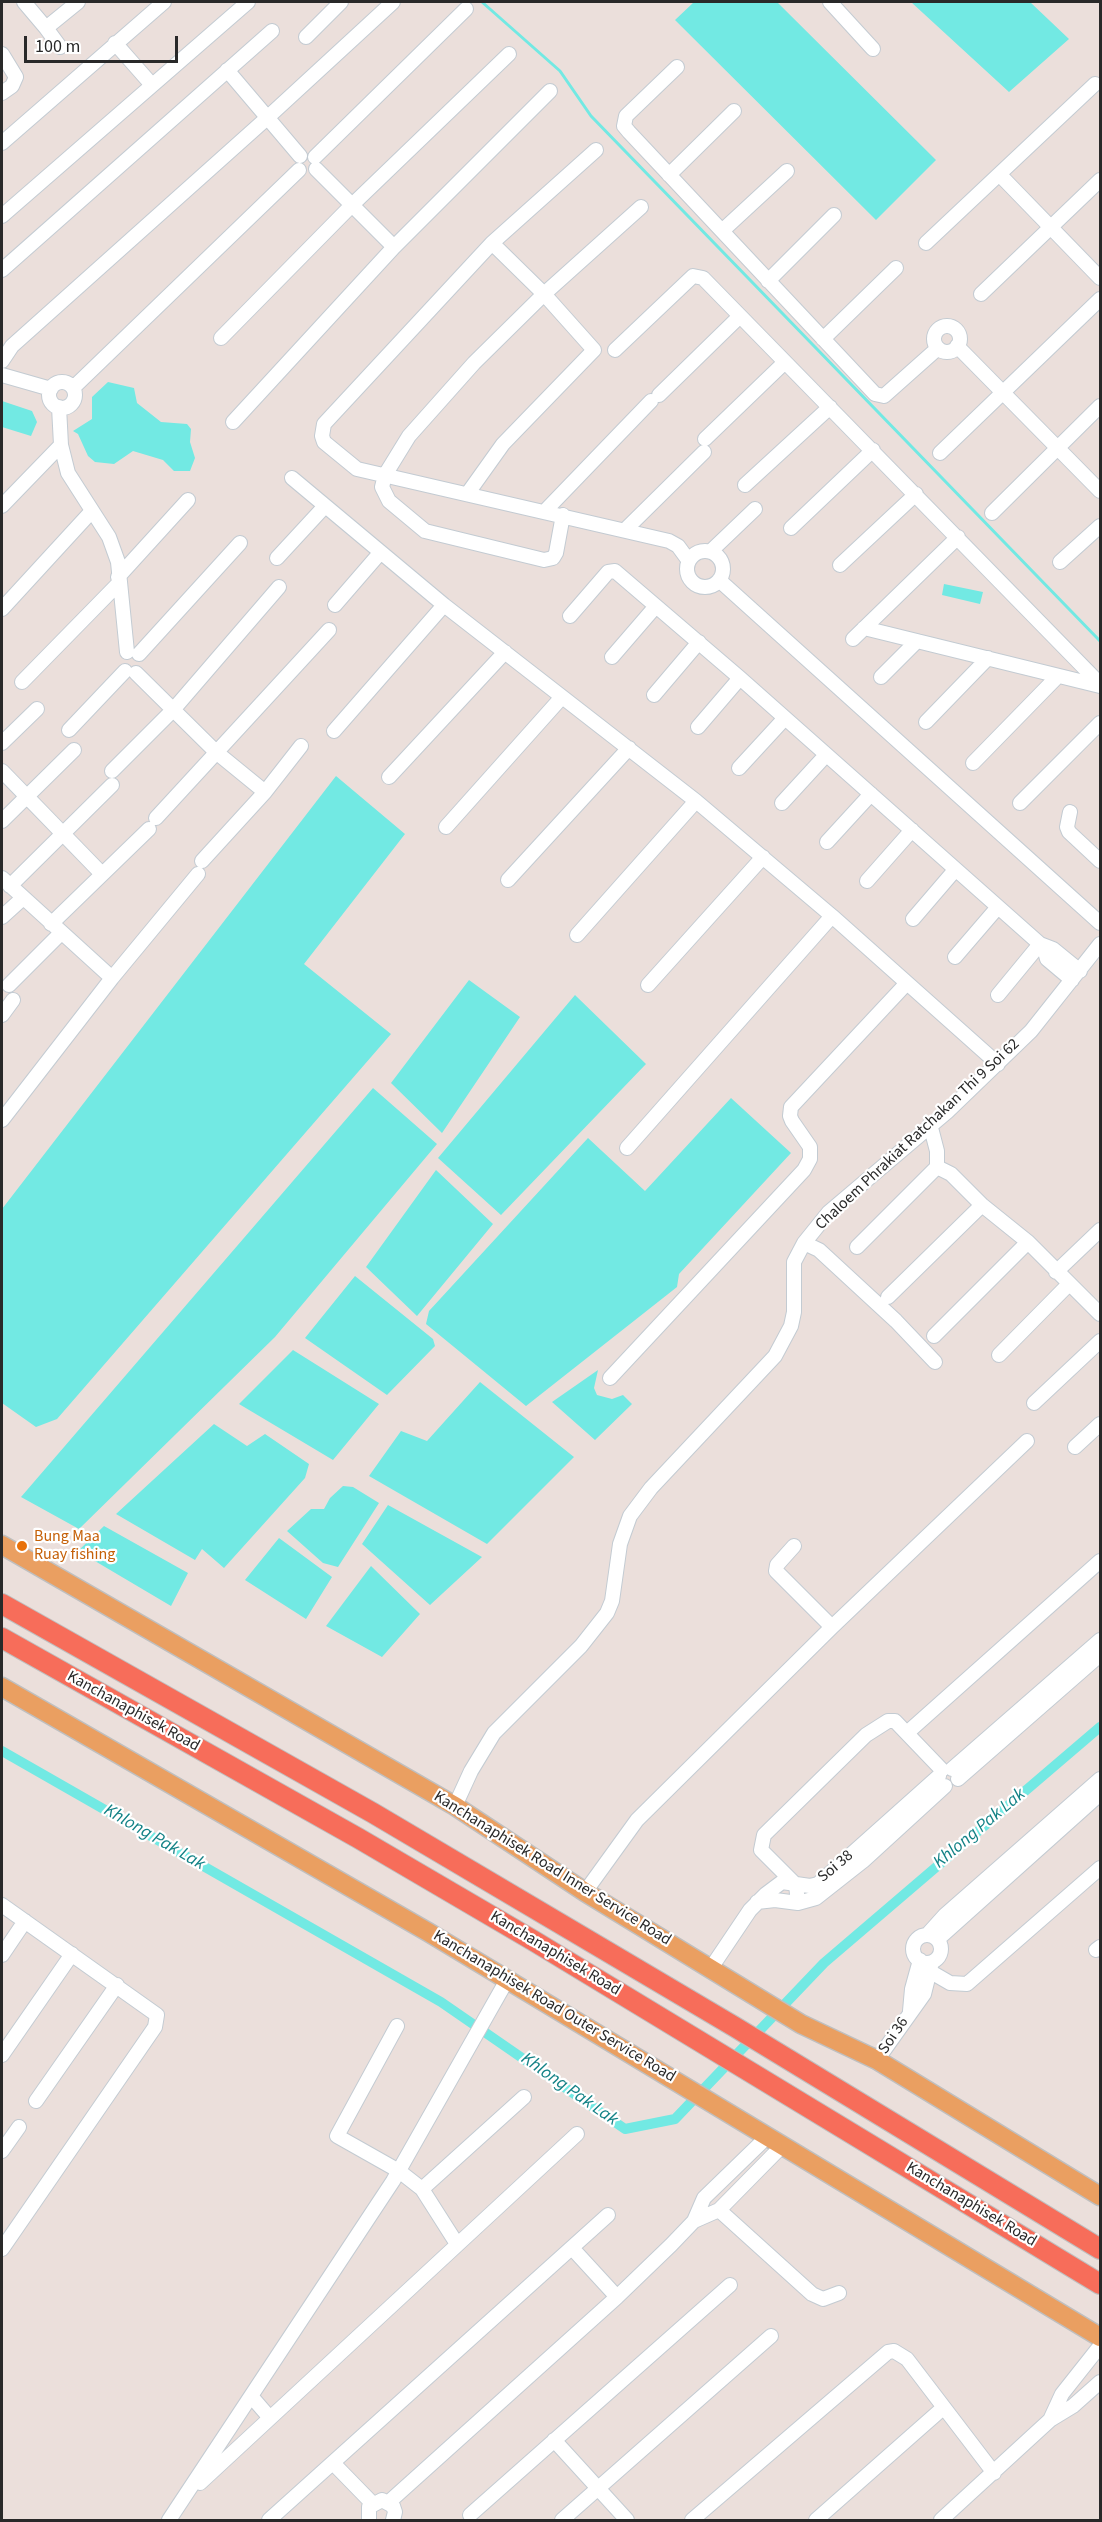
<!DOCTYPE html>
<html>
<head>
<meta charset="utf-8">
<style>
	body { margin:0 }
	#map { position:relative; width:1102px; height:2522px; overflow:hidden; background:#ebdfdb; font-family:"Source Sans 3",sans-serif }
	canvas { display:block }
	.frame { position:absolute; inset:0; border:3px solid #292929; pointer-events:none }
	.scale { position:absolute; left:24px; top:36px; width:154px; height:27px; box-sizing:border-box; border:3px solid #292929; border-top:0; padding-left:8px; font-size:18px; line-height:21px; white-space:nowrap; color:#292929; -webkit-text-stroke:4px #fff; paint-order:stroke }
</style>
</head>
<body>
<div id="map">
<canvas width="1102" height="2522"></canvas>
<div class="frame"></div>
<div class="scale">100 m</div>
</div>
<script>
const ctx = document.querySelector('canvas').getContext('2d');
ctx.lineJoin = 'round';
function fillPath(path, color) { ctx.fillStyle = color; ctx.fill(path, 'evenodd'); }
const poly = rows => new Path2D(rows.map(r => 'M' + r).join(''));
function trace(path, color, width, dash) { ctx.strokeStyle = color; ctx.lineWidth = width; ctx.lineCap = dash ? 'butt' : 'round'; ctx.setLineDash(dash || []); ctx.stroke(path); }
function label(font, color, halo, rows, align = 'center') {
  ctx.font = font + ' "Source Sans 3",sans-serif'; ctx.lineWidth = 4.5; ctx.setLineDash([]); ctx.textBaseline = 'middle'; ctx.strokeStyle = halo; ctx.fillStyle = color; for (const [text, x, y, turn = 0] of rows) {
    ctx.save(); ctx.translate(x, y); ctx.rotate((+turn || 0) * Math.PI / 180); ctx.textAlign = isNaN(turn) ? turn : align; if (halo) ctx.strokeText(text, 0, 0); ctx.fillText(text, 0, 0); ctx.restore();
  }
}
const water = poly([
	[694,2,777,2,936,160,876,220,675,20],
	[911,2,1030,2,1069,39,1009,92],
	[108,382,134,388,137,403,161,422,187,424,191,429,190,442,195,458,190,471,174,471,163,460,133,451,114,464,95,462,88,456,78,434,73,431,92,419,92,397],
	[2,401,32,411,37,422,31,436,2,427],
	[944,584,983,592,980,604,942,595],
	[336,776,405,834,304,964,391,1034,57,1419,36,1427,2,1403,2,1209],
	[469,980,520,1017,442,1133,391,1083],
	[575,995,646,1064,501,1215,438,1158],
	[373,1088,437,1144,275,1337,79,1529,21,1497],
	[731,1098,791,1153,679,1274,677,1287,526,1406,426,1324,429,1311,588,1138,645,1191],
	[436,1170,493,1224,417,1316,366,1267],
	[355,1276,433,1339,435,1346,387,1395,305,1338],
	[293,1350,379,1404,333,1460,239,1404],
	[598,1370,594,1388,597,1395,612,1399,623,1395,632,1404,595,1440,552,1402],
	[480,1382,574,1457,487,1544,369,1476,401,1431,427,1441],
	[214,1424,247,1446,265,1434,309,1464,305,1478,224,1568,202,1549,195,1560,116,1514],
	[343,1486,353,1487,379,1503,338,1567,323,1563,287,1531,311,1509,324,1509,330,1498],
	[388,1505,482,1557,430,1605,362,1544],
	[104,1526,188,1573,171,1606,78,1551],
	[279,1538,332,1577,306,1619,245,1580],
	[371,1566,420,1614,382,1657,326,1626]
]);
const stream = poly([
	[482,2,560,71,591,116,1100,641]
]);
const canal = poly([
	[2,1751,441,2002,625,2129,675,2119,824,1963,1100,1727]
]);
const minor = poly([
	[24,2,46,28,78,2],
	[830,2,873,49],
	[46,28,60,47],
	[306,37,341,2],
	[115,43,152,85],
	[2,54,16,77,12,86,2,93],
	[677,67,626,116,624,126,629,132,875,394,884,396,938,348],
	[227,70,300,156],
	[2,143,164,2],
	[596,150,492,243,324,424,322,436,324,442,357,469,669,541,678,546,689,561],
	[315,157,466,9],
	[316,169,394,247],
	[669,175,734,111],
	[1000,175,1100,278],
	[2,216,248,2],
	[722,231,787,171],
	[926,243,1095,84],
	[2,270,272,31],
	[768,281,834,215],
	[981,294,1100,180],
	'934 339a13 13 0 1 1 26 0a13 13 0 1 1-26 0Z',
	[221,338,351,206,509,54],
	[823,339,896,268],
	[957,346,1100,491],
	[615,350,693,276,703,278,1100,684],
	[2,361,12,346,267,118,393,2],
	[2,375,51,389],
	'49 395a13 13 0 1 1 26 0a13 13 0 1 1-26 0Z',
	[73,388,299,170],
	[659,395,740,316],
	[59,407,61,445,68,473,109,537,118,562,127,652],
	[233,422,394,247,550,91],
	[705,439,785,362],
	[940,453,1100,299],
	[292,478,444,605,696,801,832,916,998,1064],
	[745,485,830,407],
	[468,493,503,444,594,350,544,294,492,243],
	[2,506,61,445],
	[545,511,651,401],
	[992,513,1100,406],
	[563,515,556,553,553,558,544,560,425,531,389,501,382,487,385,475,409,436,474,363,544,294,641,207],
	[791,528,873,450],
	[625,530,704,452],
	'687 569a18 18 0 1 1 36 0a18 18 0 1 1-36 0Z',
	[711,551,755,509],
	[277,558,325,506],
	[1060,562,1100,526],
	[840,565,916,494],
	[118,577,188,500],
	[719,580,1100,923],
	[335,605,380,553],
	[2,609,91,512],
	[570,616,608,572,615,571,740,678,1040,944,1053,949,1080,971],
	[864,628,1100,686],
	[853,639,958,537],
	[139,654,240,543],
	[612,657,656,606],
	[136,673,216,752,265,792],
	[881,677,917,641],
	[22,682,119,583],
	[654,695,699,642],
	[926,722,988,658],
	[698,727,740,678],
	[69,730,125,671],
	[334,731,444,605],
	[2,743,37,709],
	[973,763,1058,676],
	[739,768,785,718],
	[2,771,102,874],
	[112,771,173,710,279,587],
	[389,777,505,652],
	[782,803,826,755],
	[1020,803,1100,723],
	[1070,812,1067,827,1069,832,1100,861],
	[156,818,329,630],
	[2,821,74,750],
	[446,827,562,697],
	[827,842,871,794],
	[202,861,265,792,301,746],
	[2,878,112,978],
	[508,880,629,748],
	[867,881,912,830],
	[10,886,112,785],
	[2,917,23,898],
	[913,919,955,870],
	[51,924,149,829],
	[577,935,696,801],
	[1044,948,1047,959,1072,980],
	[955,957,998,907],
	[9,985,61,933],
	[648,985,763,857],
	[998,995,1040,944],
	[2,1015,13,1000],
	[2,1120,112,978,198,874],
	[930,1124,937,1151,937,1167],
	[627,1148,832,916],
	[804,1243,819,1250,896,1321,935,1362],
	[857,1247,937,1167,951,1174,982,1205,1028,1242,1100,1314],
	[1056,1272,1100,1230],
	[888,1297,982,1205],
	[934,1336,1028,1242],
	[999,1355,1069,1284],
	[610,1378,804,1170,810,1159,810,1147,792,1121,790,1116,791,1107,906,984],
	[1034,1403,1100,1341],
	[1075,1447,1100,1424],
	[794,1546,777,1565,776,1571,832,1627],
	[908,1732,1100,1561],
	[952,1769,1100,1640],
	[958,1779,1100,1655],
	[455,1806,471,1771,494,1733,581,1646,607,1613,612,1601,620,1544,630,1516,651,1488,775,1356,791,1326,794,1312,794,1262,804,1243,829,1212,947,1112,1031,1031,1100,944],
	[585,1892,637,1820,832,1627,1027,1441],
	[757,1902,775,1900,798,1903,816,1898,863,1861,945,1786],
	[798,1903,796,1885,761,1850,764,1835,866,1735,888,1721,895,1721,942,1770],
	[2,1905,157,2015,155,2027,2,2249],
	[927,1935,945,1915,1100,1779],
	'913 1949a14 14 0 1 1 28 0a14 14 0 1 1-28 0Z',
	[938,1939,1100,1794],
	[1096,1950,1100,1947],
	[2,1955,25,1921],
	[711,1968,750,1910,766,1894,782,1882,810,1886,818,1884,939,1776],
	[931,1972,950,1983,967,1984,1100,1868],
	[910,2011,912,1989,920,1960],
	[397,2026,337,2136,399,2171,422,2189,457,2244],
	[2,2055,72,1954],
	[877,2060,924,1994,932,1962],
	[36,2101,117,1985],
	[2,2151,19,2127],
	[422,2189,524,2097],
	[719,2210,812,2294,823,2299,839,2293],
	[694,2221,719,2210,783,2145],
	[572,2248,617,2297],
	[251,2396,270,2418],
	[1050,2420,1062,2394,1100,2346],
	[554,2440,627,2520],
	[333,2463,372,2503],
	[200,2483,577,2134],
	[389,2502,617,2297,671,2245,694,2221,704,2198,768,2136],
	[470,2515,730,2285],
	[169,2520,393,2181,507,1980],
	[269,2520,608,2215],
	[369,2520,369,2507,382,2500,393,2506,395,2512,393,2520],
	[562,2520,771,2336],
	[692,2520,888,2352,894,2351,907,2359,994,2473],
	[816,2520,943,2408],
	[941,2520,1050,2420,1073,2406,1100,2382]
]);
const major = poly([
	[2,1545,455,1806,585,1892,801,2024,877,2060,1100,2196],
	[2,1687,428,1932,1100,2337]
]);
const highway = poly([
	[2,1604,373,1813,735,2027,1100,2249],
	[2,1638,358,1838,534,1941,1100,2284]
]);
const markers = [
	[22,1546,6,"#e8710a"]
];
const streetNames = [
	["Chaloem Phrakiat Ratchakan Thi 9 Soi 62",918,1135,-43],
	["Kanchanaphisek Road",133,1712,29],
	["Soi 38",836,1867,-40],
	["Kanchanaphisek Road Inner Service Road",552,1869,32],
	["Kanchanaphisek Road",555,1954,31],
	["Kanchanaphisek Road Outer Service Road",554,2007,31],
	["Soi 36",894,2036,-56],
	["Kanchanaphisek Road",971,2205,31]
];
const foodNames = [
	["Bung Maa",34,1537],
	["Ruay fishing",34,1555]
];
const waterNames = [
	["Khlong Pak Lak",980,1829,-40],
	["Khlong Pak Lak",154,1838,30],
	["Khlong Pak Lak",569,2090,35]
];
fillPath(water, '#72e9e3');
trace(stream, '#72e9e3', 3);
trace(canal, '#72e9e3', 10);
trace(minor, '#c3cbd2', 16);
trace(major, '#bfbfbf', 21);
trace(highway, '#bfbfbf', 22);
trace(minor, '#fff', 14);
trace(major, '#ea9f61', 18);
trace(highway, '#f76d5a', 20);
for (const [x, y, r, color] of markers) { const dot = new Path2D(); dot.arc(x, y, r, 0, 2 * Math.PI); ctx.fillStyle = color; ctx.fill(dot); trace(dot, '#fff', 2); }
label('16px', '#292929', '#fff', streetNames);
label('16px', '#c56008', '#fff', foodNames, 'left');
label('italic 18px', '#138286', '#fff', waterNames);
</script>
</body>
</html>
